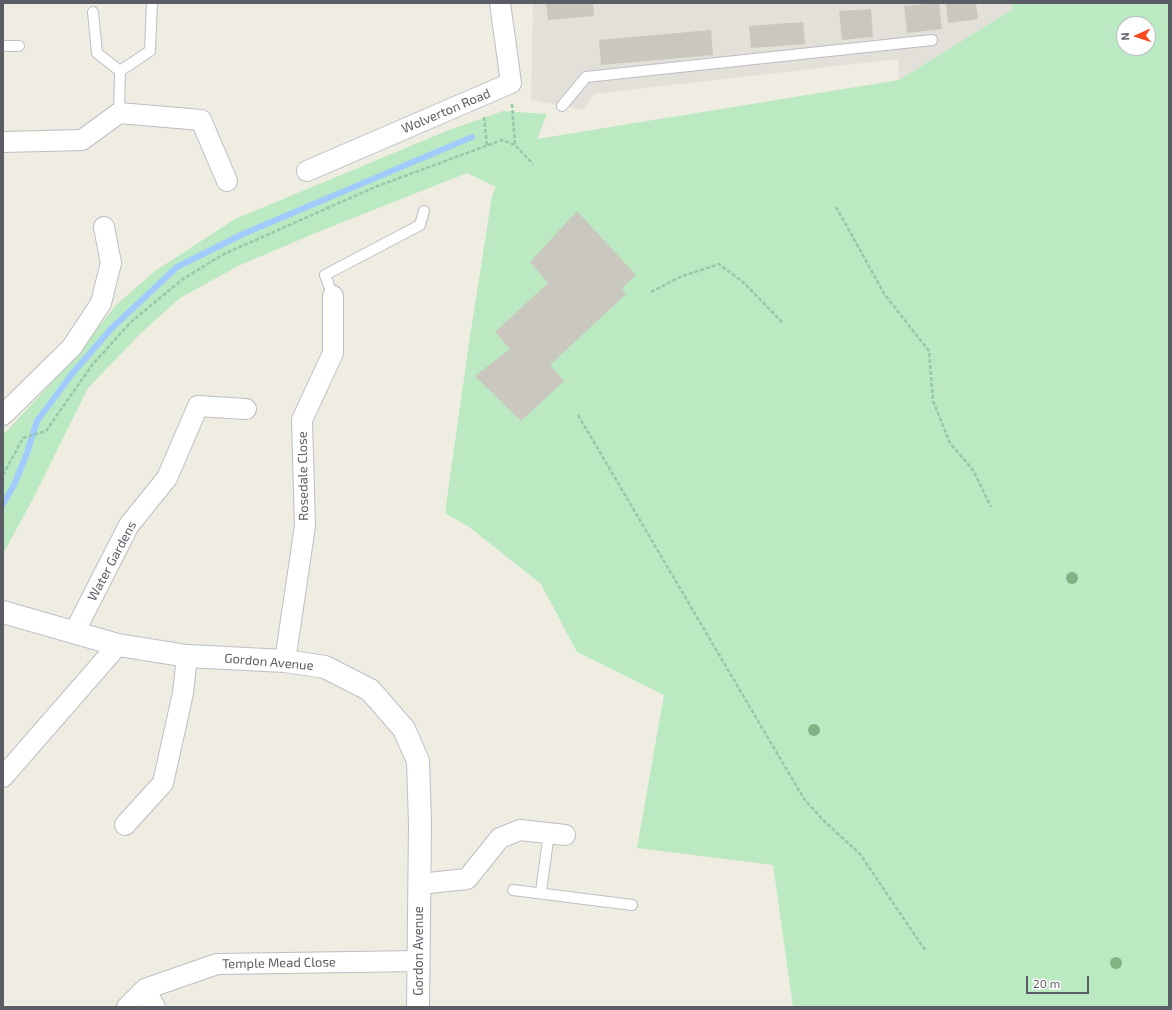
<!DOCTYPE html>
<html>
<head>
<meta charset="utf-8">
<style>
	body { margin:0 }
	#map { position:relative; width:1172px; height:1010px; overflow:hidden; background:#efede1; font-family:"Exo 2",sans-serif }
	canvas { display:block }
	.frame { position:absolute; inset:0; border:4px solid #5a5d64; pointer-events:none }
	.north { position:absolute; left:1116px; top:16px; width:40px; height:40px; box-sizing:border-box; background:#fff; border:1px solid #bdbec1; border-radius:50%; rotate:267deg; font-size:11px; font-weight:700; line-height:16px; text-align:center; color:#5a5d64 }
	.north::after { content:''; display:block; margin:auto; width:14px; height:18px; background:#fb4a1b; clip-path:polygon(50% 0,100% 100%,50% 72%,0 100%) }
	.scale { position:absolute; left:1026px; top:976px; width:63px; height:18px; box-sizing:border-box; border:2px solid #5a5d64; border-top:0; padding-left:5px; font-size:12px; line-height:14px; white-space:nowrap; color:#5a5d64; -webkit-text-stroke:3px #fff; paint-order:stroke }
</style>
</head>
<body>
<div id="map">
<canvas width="1172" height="1010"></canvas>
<div class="frame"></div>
<div class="north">N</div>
<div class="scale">20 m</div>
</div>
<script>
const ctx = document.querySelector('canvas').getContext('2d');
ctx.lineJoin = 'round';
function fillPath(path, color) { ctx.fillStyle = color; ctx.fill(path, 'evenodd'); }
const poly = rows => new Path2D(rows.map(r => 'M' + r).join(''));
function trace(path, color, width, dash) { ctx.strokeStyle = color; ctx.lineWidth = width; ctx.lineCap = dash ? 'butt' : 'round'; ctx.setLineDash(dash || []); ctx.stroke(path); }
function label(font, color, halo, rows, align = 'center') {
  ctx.font = font + ' "Exo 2",sans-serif'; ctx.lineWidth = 3; ctx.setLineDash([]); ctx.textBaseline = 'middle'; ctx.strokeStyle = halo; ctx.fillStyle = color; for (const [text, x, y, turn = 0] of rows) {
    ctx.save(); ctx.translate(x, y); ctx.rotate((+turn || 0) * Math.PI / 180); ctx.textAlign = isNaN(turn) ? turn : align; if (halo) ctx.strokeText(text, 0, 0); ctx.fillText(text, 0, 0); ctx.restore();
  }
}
const industrial = poly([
	[533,3,1010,3,1013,9,899,80,898,59,594,94,584,110,531,100]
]);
const green = poly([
	[1010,3,1169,3,1169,1007,793,1007,773,865,637,848,664,695,577,652,541,584,469,527,445,513,469,343,492,196,496,187,467,173,318,232,238,266,180,298,141,333,88,388,34,497,3,554,3,435,72,361,116,305,155,271,235,219,449,130,503,111,547,114,537,139,899,80,1013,9],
	[1124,24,1148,24,1148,48,1124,48]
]);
const stream = poly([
	[3,504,14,485,27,453,37,421,72,374,111,329,177,267,243,234,472,137]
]);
const building = poly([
	[546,3,593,3,594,16,548,20],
	[939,3,942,29,907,33,904,6],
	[946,3,976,3,978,19,948,23],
	[871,9,873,37,842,40,839,11],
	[803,22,805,44,751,48,749,26],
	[711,30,713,55,601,65,599,40],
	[577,211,636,275,622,288,626,294,550,365,564,381,521,421,475,376,510,349,495,332,548,283,530,262]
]);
const path = poly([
	[512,104,515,144],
	[484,117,487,145],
	[836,207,885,295,929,351,933,401,950,443,973,470,991,507],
	[651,292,680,277,719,264,744,283,783,323],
	[578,415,804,799,823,820,860,854,925,950],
	[3,475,23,438,46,431,92,365,131,322,183,279,224,254,375,187,502,140,515,145,533,164]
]);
const lane = poly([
	[93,12,97,53,120,71,119,113],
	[3,46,19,46],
	[120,71,150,51,152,3],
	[562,106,586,77,932,40],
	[333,296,325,275,420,225,424,211],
	[513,890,632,905],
	[541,892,549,833]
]);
const street = poly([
	[3,142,82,140,119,113,201,120,227,181],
	[307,171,511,83,500,3],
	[3,415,72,347,101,303,111,263,104,227],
	[74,633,129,525,167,478,198,406,246,409],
	[285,661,305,526,302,420,333,353,333,296],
	[3,777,118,645],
	[125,825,163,783,183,693,187,656],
	[419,884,467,879,500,838,520,830,565,835],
	[145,989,155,1007],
	[127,1007,145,989,217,964,418,961]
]);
const secondary = poly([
	[3,612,118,645,187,656,285,661,325,667,370,690,404,729,418,761,420,824,418,1007]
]);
const trees = [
	[1072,578],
	[814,730],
	[1116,963]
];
const streetNames = [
	["Wolverton Road",446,111,-23],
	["Rosedale Close",303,476,-91],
	["Water Gardens",112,561,-62],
	["Gordon Avenue",269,662,5],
	["Gordon Avenue",419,951,-90],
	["Temple Mead Close",279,963,-1]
];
fillPath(industrial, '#e2e0d9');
fillPath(green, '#bbe9c1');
trace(stream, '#a1caff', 6);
fillPath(building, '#cac7be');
trace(lane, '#bcbec4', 12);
trace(street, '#bcbec4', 22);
trace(secondary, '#bcbfc7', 24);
trace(path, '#93caaa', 2.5, [4, 2]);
trace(lane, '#fff', 10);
trace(street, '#fff', 20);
trace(secondary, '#fff', 22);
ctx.fillStyle = '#83b285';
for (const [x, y] of trees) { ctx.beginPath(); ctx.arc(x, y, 6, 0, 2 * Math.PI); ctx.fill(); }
label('13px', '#5a5d64', '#fff', streetNames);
</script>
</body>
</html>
